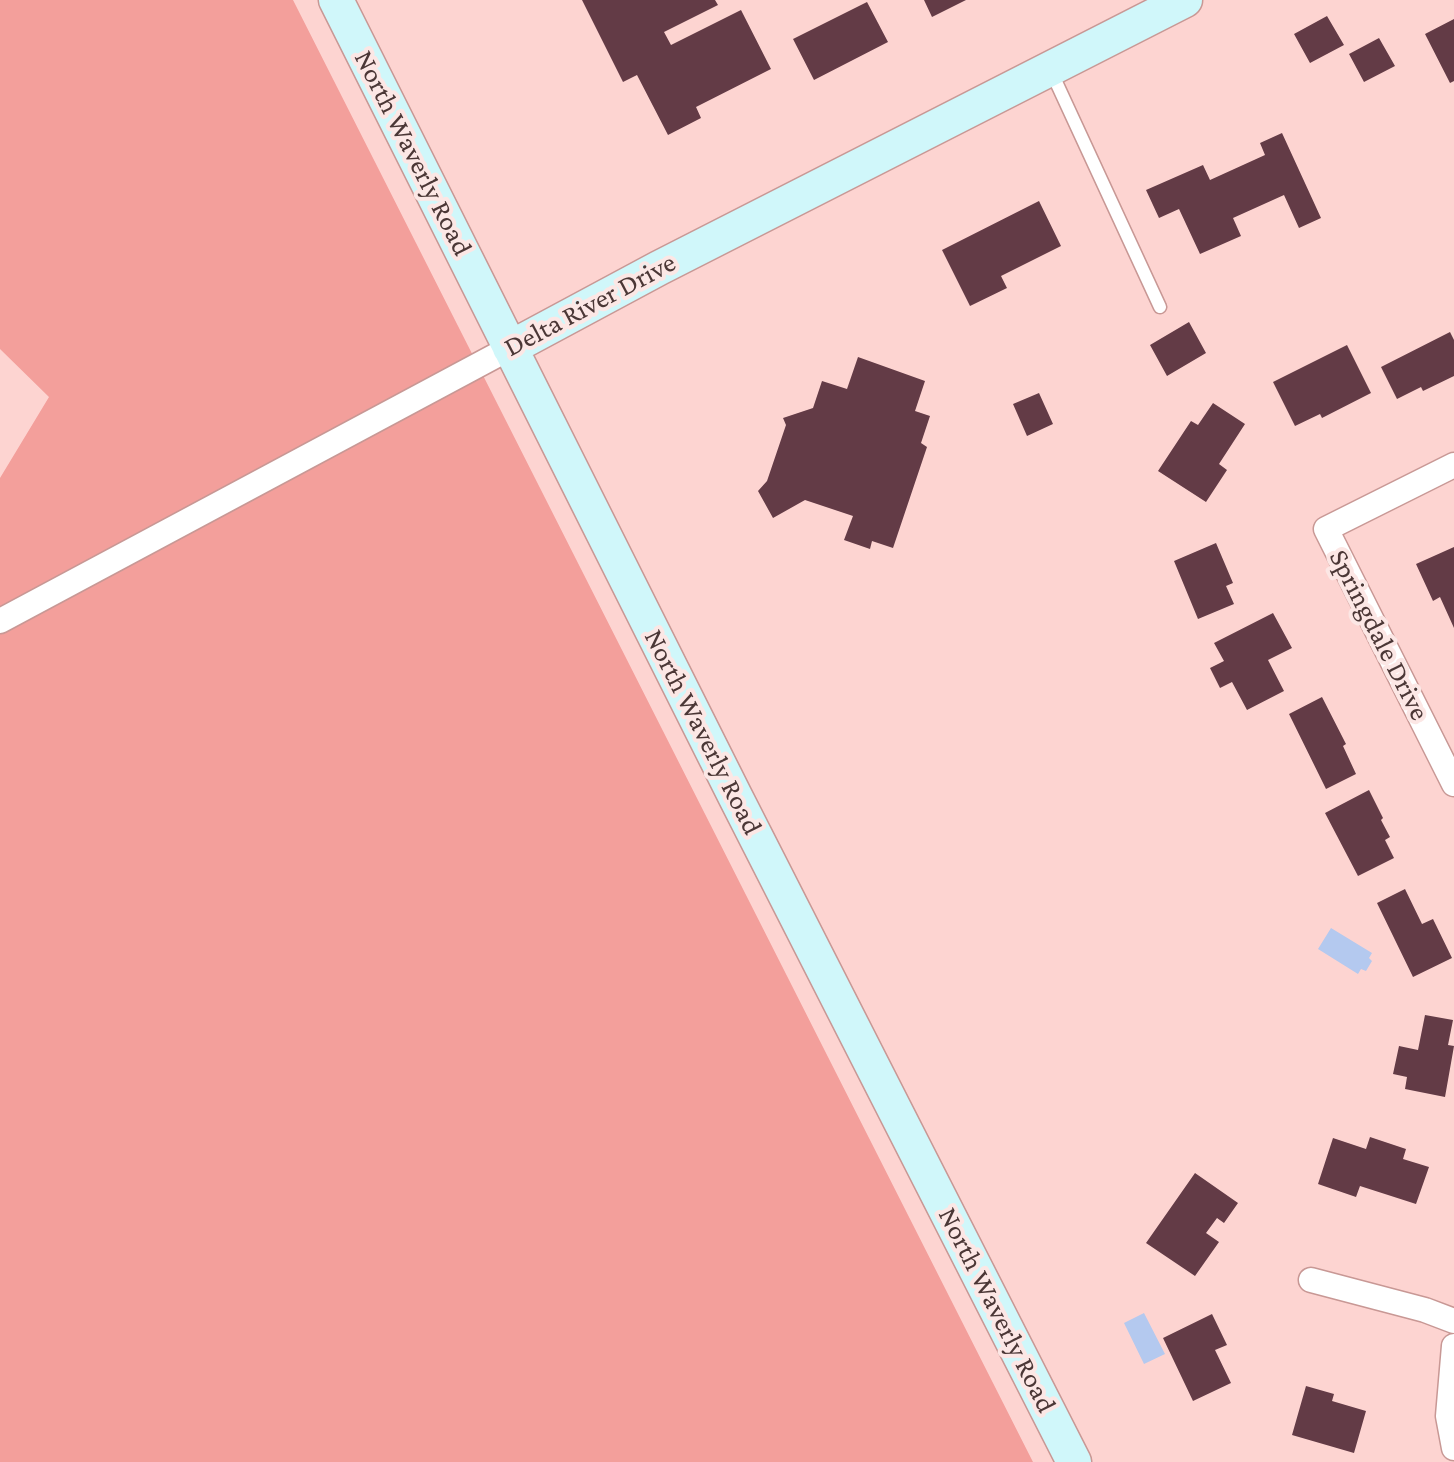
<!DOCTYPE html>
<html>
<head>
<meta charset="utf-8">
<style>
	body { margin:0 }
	canvas { display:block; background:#fdd4d1 }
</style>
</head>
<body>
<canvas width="1454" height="1462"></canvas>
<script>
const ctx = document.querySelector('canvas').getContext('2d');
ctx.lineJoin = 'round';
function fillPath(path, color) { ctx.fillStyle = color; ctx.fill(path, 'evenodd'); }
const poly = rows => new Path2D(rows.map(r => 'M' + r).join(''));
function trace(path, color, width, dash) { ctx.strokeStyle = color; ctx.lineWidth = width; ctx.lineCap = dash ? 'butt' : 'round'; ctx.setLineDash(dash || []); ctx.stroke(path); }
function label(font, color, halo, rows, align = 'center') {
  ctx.font = font + ' "Crimson Pro",serif'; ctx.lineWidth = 8; ctx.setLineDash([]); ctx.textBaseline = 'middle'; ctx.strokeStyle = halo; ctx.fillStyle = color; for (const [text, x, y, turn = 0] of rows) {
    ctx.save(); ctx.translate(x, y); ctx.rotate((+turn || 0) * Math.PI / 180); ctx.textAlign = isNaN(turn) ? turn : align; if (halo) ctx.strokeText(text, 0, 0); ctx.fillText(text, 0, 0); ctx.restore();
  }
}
const green = poly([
	[0,0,293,0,1033,1462,0,1462,0,478,49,397,0,349]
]);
const water = poly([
	[1331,928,1372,953,1369,958,1372,961,1366,971,1361,969,1358,974,1318,949],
	[1144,1313,1165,1354,1144,1364,1124,1323]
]);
const building = poly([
	[582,0,715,0,718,5,664,32,671,45,741,10,771,69,696,107,701,118,668,135,637,75,623,82],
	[924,0,966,0,932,17],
	[867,2,888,42,814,80,793,39],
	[1327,16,1344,45,1310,63,1294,34],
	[1454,19,1454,81,1450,83,1425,34],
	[1379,38,1395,66,1364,82,1349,54],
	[1282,133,1321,218,1299,228,1284,195,1233,218,1241,236,1200,254,1179,209,1159,218,1146,190,1203,165,1210,180,1265,155,1260,143],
	[1039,201,1061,246,1001,276,1007,288,970,306,942,250],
	[1189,322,1206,353,1167,376,1150,345],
	[1450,332,1454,340,1454,376,1423,391,1421,387,1397,399,1381,367],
	[1347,345,1371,393,1322,418,1320,414,1295,426,1273,382],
	[858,357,925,381,915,411,930,416,921,443,927,447,893,548,872,541,870,549,844,540,853,516,805,500,773,518,758,491,767,481,786,425,783,418,813,408,822,381,847,389],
	[1039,393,1053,424,1027,436,1013,404],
	[1213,403,1245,424,1219,464,1227,470,1206,502,1158,471,1191,421,1198,425],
	[1216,543,1233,583,1226,586,1234,604,1198,619,1174,561],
	[1454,547,1454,628,1440,597,1433,601,1416,564],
	[1273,613,1292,648,1268,660,1284,691,1247,710,1232,682,1220,688,1210,668,1224,661,1214,643],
	[1322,697,1346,744,1343,746,1356,774,1326,789,1289,714],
	[1369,790,1383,818,1381,820,1390,837,1385,840,1394,858,1358,876,1325,813],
	[1405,889,1422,924,1433,919,1452,958,1413,977,1377,903],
	[1425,1015,1453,1020,1448,1045,1454,1046,1445,1097,1405,1089,1407,1077,1393,1074,1399,1046,1418,1050],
	[1370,1137,1406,1149,1403,1159,1429,1167,1416,1204,1360,1186,1356,1197,1318,1184,1333,1138,1366,1149],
	[1195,1173,1238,1203,1224,1223,1217,1218,1206,1233,1219,1242,1195,1276,1146,1243],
	[1212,1314,1227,1345,1215,1350,1231,1383,1193,1401,1163,1338],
	[1306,1386,1334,1394,1332,1401,1366,1411,1354,1453,1292,1435]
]);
const lane = poly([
	[1051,71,1160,307]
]);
const street = poly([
	[1454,465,1326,529,1454,784],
	[0,621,510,348],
	[1311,1280,1425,1310,1454,1321],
	[1454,1346,1448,1416,1454,1448]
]);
const secondary = poly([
	[336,0,735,796,1074,1462],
	[510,348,659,268,1185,0]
]);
const streetNames = [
	["North Waverly Road",413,153,63],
	["Delta River Drive",590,305,-28],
	["Springdale Drive",1379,635,63],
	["North Waverly Road",703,732,63],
	["North Waverly Road",997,1310,63]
];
fillPath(green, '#f39f9b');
fillPath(water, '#b4c9ef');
fillPath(building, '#633b46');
trace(lane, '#c89895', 15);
trace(street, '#c89895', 27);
trace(secondary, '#c89895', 37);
trace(lane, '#fff', 12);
trace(street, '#fff', 24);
trace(secondary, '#d0f7fa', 34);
label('28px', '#4b3736', '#fce7e5', streetNames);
</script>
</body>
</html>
